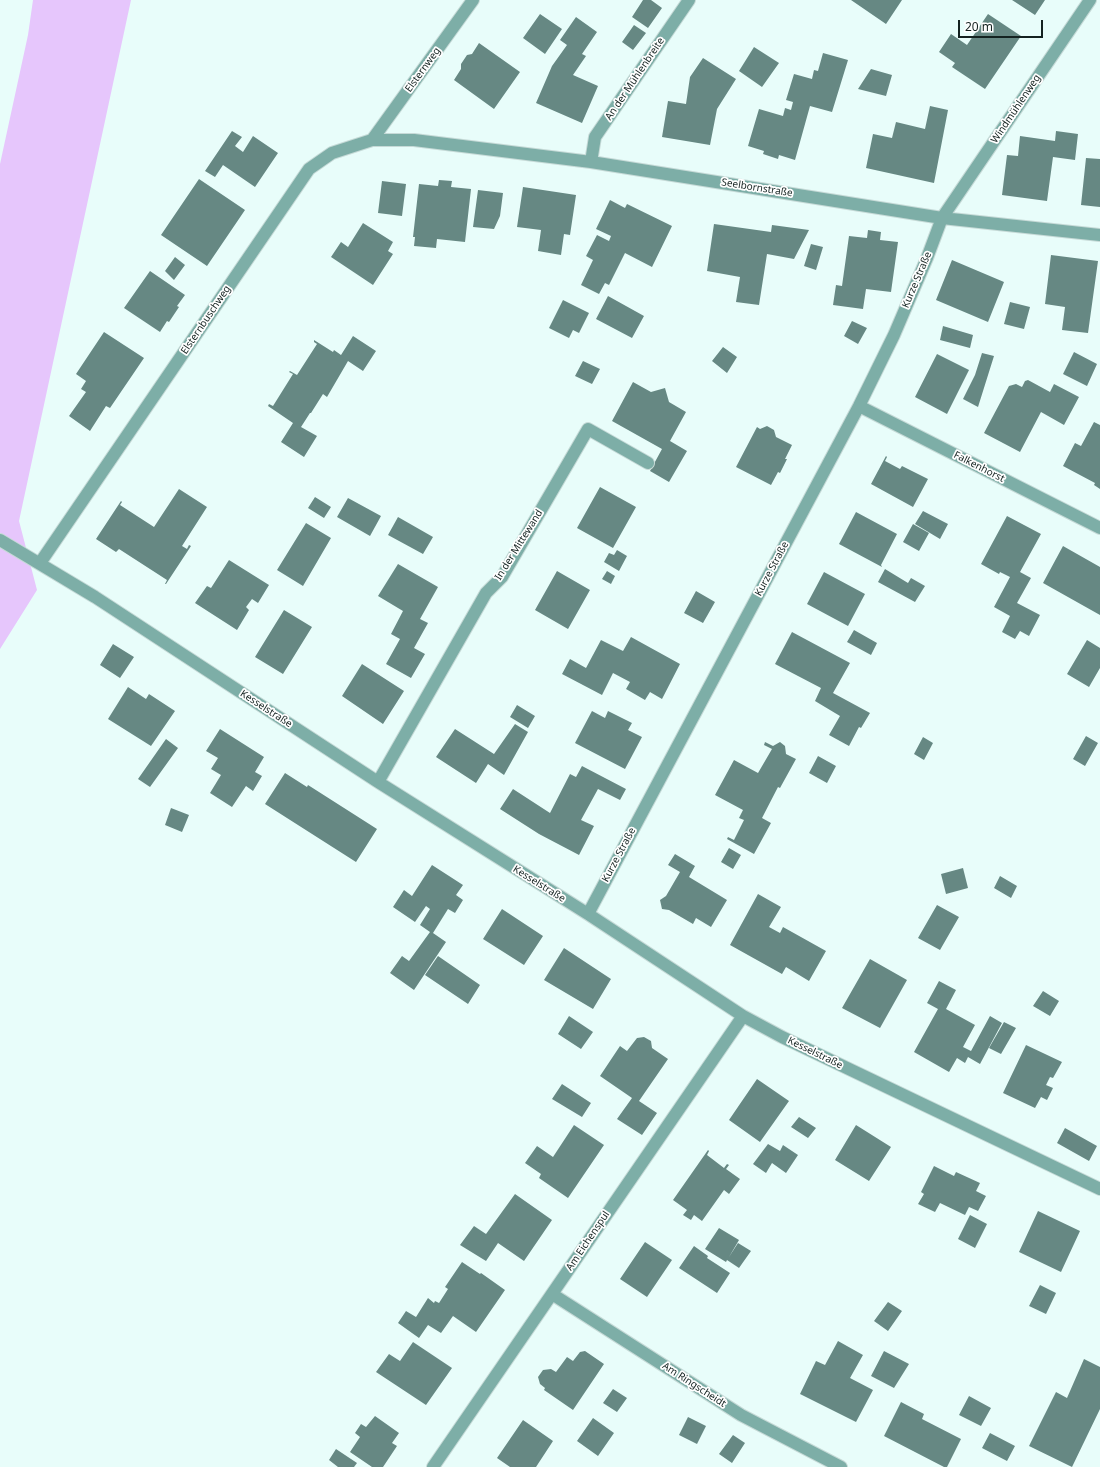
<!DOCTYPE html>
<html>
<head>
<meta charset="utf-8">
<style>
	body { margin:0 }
	#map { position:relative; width:1100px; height:1467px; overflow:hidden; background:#e8fdfa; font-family:"Noto Sans",sans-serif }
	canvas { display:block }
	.scale { position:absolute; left:958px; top:20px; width:85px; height:18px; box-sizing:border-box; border:2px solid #142220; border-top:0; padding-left:5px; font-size:12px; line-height:14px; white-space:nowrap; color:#142220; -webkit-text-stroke:3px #fff; paint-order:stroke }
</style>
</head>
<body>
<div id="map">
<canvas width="1100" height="1467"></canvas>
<div class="scale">20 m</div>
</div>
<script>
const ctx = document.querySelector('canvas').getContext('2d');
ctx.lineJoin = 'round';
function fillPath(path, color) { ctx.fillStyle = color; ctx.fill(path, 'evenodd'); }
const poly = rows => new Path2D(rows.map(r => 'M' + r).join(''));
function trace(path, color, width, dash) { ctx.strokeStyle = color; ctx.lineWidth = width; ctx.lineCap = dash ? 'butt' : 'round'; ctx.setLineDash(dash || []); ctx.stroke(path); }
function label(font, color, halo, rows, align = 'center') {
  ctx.font = font + ' "Noto Sans",sans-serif'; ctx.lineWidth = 3.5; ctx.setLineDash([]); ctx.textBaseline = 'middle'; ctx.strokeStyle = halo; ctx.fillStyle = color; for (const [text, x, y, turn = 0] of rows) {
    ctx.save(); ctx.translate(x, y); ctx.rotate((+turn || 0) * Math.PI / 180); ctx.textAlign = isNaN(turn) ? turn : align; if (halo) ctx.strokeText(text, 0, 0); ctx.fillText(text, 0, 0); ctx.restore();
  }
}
const green = poly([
	[33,0,131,0,19,521,37,590,0,649,0,164,28,35]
]);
const building = poly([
	[643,0,651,0,662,8,648,28,632,17],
	[851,0,902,0,886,24],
	[1012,0,1045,0,1035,15],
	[540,14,562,29,545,54,523,38],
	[988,14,1021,36,985,89,952,67,955,63,939,52,951,34,967,45],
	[576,17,597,32,582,54,586,56,573,75,598,86,582,123,536,103,552,66,567,45,560,40],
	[634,25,646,33,633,50,622,42],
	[479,43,520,72,494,109,454,80,461,69,461,64,467,55,472,54],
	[754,47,779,63,762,87,739,71],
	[823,53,848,60,832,112,810,106,795,160,779,155,778,159,763,154,764,151,748,146,759,109,783,116,785,108,791,110,793,102,786,100,794,74,812,79,814,70,818,71],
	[703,58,736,79,717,109,710,145,662,137,668,101,686,104,690,77],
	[871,69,892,75,886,96,858,89],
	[930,106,948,110,934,183,866,168,873,134,892,138,896,122,925,129],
	[232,131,242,137,235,146,243,152,253,136,278,153,255,187,223,165,215,177,205,171],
	[1056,131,1078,134,1075,160,1053,157,1047,201,1002,195,1007,155,1018,156,1020,136,1055,141],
	[1086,158,1100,159,1100,207,1081,205],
	[199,179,245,210,207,266,161,235],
	[439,180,452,181,451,187,471,189,465,242,437,239,436,248,414,246,415,237,413,237,419,184,438,186],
	[382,181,406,184,402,216,378,213],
	[523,187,576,195,570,235,564,234,561,255,538,251,541,230,517,227],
	[478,190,503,193,500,216,494,229,473,227],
	[610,200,625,208,627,204,672,226,652,267,625,253,609,285,605,283,599,294,581,285,593,260,586,256,597,235,609,241,611,236,596,229],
	[363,223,393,242,388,251,393,254,373,285,331,257,341,242,348,247],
	[714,224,771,232,772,225,809,230,794,259,767,254,759,305,736,302,740,277,707,271],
	[868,230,881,232,880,240,898,242,891,292,866,289,863,309,833,305,836,285,842,286,849,236,867,238],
	[811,244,823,247,816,270,804,266],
	[1051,255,1098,261,1088,333,1062,330,1065,307,1045,304],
	[175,257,185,265,174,280,165,271],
	[952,260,1004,282,988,322,936,300],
	[150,271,185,295,177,306,179,307,169,322,167,321,160,332,124,308],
	[608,296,644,316,632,338,596,319],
	[563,300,589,313,579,333,573,330,569,338,549,328],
	[1010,302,1030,307,1024,329,1004,324],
	[852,321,867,328,858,344,844,336],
	[943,326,973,335,970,348,940,340],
	[104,332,144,358,110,408,106,406,90,431,69,416,86,392,81,389,86,381,76,374],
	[353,336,376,351,363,371,348,361,327,397,323,394,311,413,310,413,301,427,317,436,304,457,281,442,293,423,268,406,269,404,273,406,293,374,289,372,290,371,297,375,317,344,314,342,314,340,333,352,334,350,341,355],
	[723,347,737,357,727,373,712,361],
	[1074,352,1097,364,1087,386,1063,374],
	[982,353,994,356,978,407,963,399,975,375],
	[937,354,969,370,947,414,915,397],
	[583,361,600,369,592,384,575,376],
	[1028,380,1050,392,1054,384,1079,397,1064,425,1041,412,1020,452,984,433,1009,386,1016,384,1022,387,1025,381],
	[633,382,651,392,665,388,669,402,686,412,670,441,687,451,669,482,650,471,662,449,612,421],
	[1094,422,1100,425,1100,489,1094,485,1095,483,1063,466,1075,443,1081,446],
	[767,426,774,430,776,437,792,445,785,459,787,459,780,473,778,472,771,485,736,467,757,427,760,429],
	[886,456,887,457,885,461,900,469,902,466,928,479,913,507,871,484],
	[600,487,636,507,613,548,577,528],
	[179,489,207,507,182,546,187,549,189,545,191,546,166,584,165,584,167,580,119,549,116,552,96,539,121,501,122,502,120,505,154,527],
	[315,497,331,507,324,518,308,508],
	[348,498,381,516,370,536,337,517],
	[923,511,948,524,940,539,915,524],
	[856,512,897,534,881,565,882,567,839,544],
	[1007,516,1041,534,1020,572,1031,578,1017,603,1040,615,1029,636,1020,631,1015,639,1002,632,1010,616,994,607,1010,577,1000,572,999,574,981,564],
	[398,517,433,537,423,554,388,535],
	[306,523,331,538,303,586,277,570],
	[913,524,929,533,919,551,903,542],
	[1063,546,1100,567,1100,615,1043,583],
	[617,550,627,556,619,571,604,562,609,553,614,555],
	[229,560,269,585,258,603,252,599,246,607,249,610,237,630,195,603,207,586,211,588],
	[398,564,438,587,420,619,428,623,414,648,425,654,411,678,386,664,400,639,391,634,403,611,378,596],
	[885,569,908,583,911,578,925,586,915,602,878,582],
	[557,571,590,590,568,629,535,610],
	[607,571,615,576,611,584,602,579],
	[824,572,865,594,848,626,807,604],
	[696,591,715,602,703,623,684,613],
	[284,610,312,627,283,674,255,657],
	[854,630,877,643,871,655,847,642],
	[792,632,850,663,833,693,870,713,861,728,859,727,849,746,829,735,840,716,815,701,821,688,775,664],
	[631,637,680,664,662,699,650,692,645,700,626,689,630,682,613,673,602,695,562,674,570,659,586,668,601,640,623,651],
	[1087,640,1100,648,1100,668,1089,687,1067,674],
	[113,644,134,657,120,678,100,665],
	[362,664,404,691,383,724,342,696],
	[128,687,146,699,149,694,175,711,151,746,108,719],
	[517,705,535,716,528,728,510,717],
	[592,711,605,718,608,711,632,723,628,730,642,737,625,769,575,743],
	[515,724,528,732,504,775,488,764,476,783,436,757,455,729,494,754],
	[220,729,264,757,255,772,262,776,253,791,246,786,232,807,210,793,221,775,211,769,218,758,206,751],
	[1086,736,1098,743,1085,766,1073,759],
	[923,737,933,743,924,760,914,754],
	[166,739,178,748,150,787,138,779],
	[765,742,773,746,780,742,785,746,786,754,796,759,780,788,778,787,762,818,771,823,754,854,727,839,728,837,734,840,744,820,739,818,743,810,715,795,734,760,758,773,772,749,764,745],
	[818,756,836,766,827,783,809,773],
	[582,766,626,789,620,800,598,789,581,820,594,826,579,855,539,834,500,809,513,789,550,813,570,774,576,777],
	[285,773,307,787,308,785,377,829,356,862,265,804],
	[171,808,189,815,182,832,165,825],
	[729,848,741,855,733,869,721,862],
	[675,854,695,866,689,877,727,900,711,927,696,918,693,924,669,910,662,909,660,900,666,896,680,872,668,865],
	[432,865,463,885,456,895,463,900,455,913,448,909,433,933,446,942,414,990,390,973,402,956,409,961,430,932,420,925,430,909,426,906,415,922,393,907,404,890,412,896],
	[963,868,968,888,946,894,941,874],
	[1000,876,1017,886,1011,898,994,888],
	[758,894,781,907,769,927,780,933,783,927,826,951,809,981,786,967,782,974,730,945],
	[937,905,959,917,940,950,918,938],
	[502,909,543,936,524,965,483,939],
	[564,948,611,979,593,1009,544,980],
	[438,956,480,985,468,1004,425,975],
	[870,959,907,980,880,1028,842,1008],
	[939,981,956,990,946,1009,975,1025,963,1047,971,1051,990,1016,1002,1023,980,1064,968,1057,965,1063,957,1058,949,1072,914,1052,938,1009,927,1003],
	[1043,991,1059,1001,1050,1016,1033,1006],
	[569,1016,593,1032,581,1049,558,1034],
	[1004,1022,1016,1028,1001,1054,989,1048],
	[644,1037,651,1041,652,1048,668,1059,639,1101,657,1113,642,1135,617,1119,632,1098,600,1076,620,1046,627,1051,637,1038],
	[1026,1045,1062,1062,1053,1078,1050,1077,1046,1085,1053,1088,1047,1100,1041,1097,1035,1108,1003,1093],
	[757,1079,789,1101,760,1142,729,1120],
	[562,1084,591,1103,582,1117,552,1099],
	[799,1117,816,1128,808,1138,791,1127],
	[574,1125,604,1145,568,1198,539,1178,541,1174,525,1163,537,1146,553,1157],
	[856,1125,891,1147,869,1181,835,1160],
	[1065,1128,1097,1146,1089,1161,1057,1143],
	[768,1144,780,1151,783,1145,798,1155,786,1173,772,1163,766,1173,753,1164],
	[708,1150,709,1151,707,1155,724,1168,727,1164,729,1165,726,1169,740,1179,729,1194,724,1190,702,1221,694,1215,691,1220,683,1215,687,1210,673,1200],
	[934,1166,954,1176,956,1172,980,1183,976,1191,986,1196,978,1211,969,1207,965,1215,940,1203,935,1212,918,1204,924,1194,921,1192],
	[515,1194,552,1220,524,1261,498,1243,486,1261,460,1245,474,1226,486,1234],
	[1038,1211,1080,1231,1061,1272,1019,1252],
	[970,1215,987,1224,975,1248,958,1239],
	[719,1228,739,1240,729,1257,738,1243,751,1251,739,1268,727,1260,726,1262,705,1249],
	[645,1242,672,1260,647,1297,620,1279],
	[694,1246,708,1256,707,1258,730,1273,717,1293,679,1268],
	[462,1262,480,1274,481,1273,505,1290,476,1332,453,1316,441,1333,428,1325,419,1338,398,1323,406,1311,416,1317,428,1298,434,1303,435,1301,439,1303,448,1289,445,1287],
	[1040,1285,1056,1293,1046,1314,1029,1306],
	[888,1302,902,1311,888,1331,874,1321],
	[838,1341,863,1355,850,1378,873,1390,856,1422,800,1394,816,1361,825,1365],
	[413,1342,452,1368,426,1405,376,1372,389,1354,400,1361],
	[585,1351,604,1364,573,1410,544,1390,545,1388,540,1384,538,1377,543,1370,551,1369,556,1372,567,1357,573,1361,580,1352],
	[884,1351,909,1364,894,1388,871,1376],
	[1084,1359,1100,1367,1100,1409,1072,1467,1029,1446,1056,1392,1067,1398],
	[613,1389,627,1398,617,1412,603,1403],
	[969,1396,991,1408,981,1426,959,1415],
	[901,1402,924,1414,922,1419,961,1439,947,1467,944,1467,884,1436],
	[375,1416,399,1433,392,1443,397,1446,383,1467,372,1467,350,1452,360,1437,355,1433,361,1424,366,1427],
	[688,1417,706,1426,697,1444,679,1435],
	[593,1418,614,1433,598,1456,577,1441],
	[523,1420,553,1441,536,1467,510,1467,497,1458],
	[990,1433,1015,1446,1007,1461,982,1448],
	[733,1435,745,1443,732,1463,719,1454],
	[336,1449,357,1463,354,1467,338,1467,329,1460]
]);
const street = poly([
	[372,140,473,0],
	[591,162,595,137,689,0],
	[859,406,1100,528],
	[0,540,95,597,378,782,588,914,743,1016,782,1037,1100,1189],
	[40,563,309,169,332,153,372,140,414,140,591,162,942,218,1100,235],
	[378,782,486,593,502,577,588,429,648,463],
	[588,914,859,406,894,335,927,258,942,218,1090,0],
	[552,1294,741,1415,841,1467],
	[433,1467,743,1016]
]);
const streetNames = [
	["Elsternweg",423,70,-54],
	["An der Mühlenbreite",635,79,-56],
	["Windmühlenweg",1016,109,-56],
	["Seelbornstraße",757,188,9],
	["Kurze Straße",917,280,-67],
	["Elsternbuschweg",206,320,-56],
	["Falkenhorst",979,467,27],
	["In der Mittewand",519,545,-58],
	["Kurze Straße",772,569,-62],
	["Kesselstraße",266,709,33],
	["Kurze Straße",619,855,-62],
	["Kesselstraße",539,884,32],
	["Kesselstraße",815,1053,26],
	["Am Eichenspul",588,1241,-56],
	["Am Ringscheidt",694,1385,33]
];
fillPath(green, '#e6c6fc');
fillPath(building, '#668883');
trace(street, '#c6dad7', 14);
trace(street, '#7daea7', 12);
label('10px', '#142220', '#fff', streetNames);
</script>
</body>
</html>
